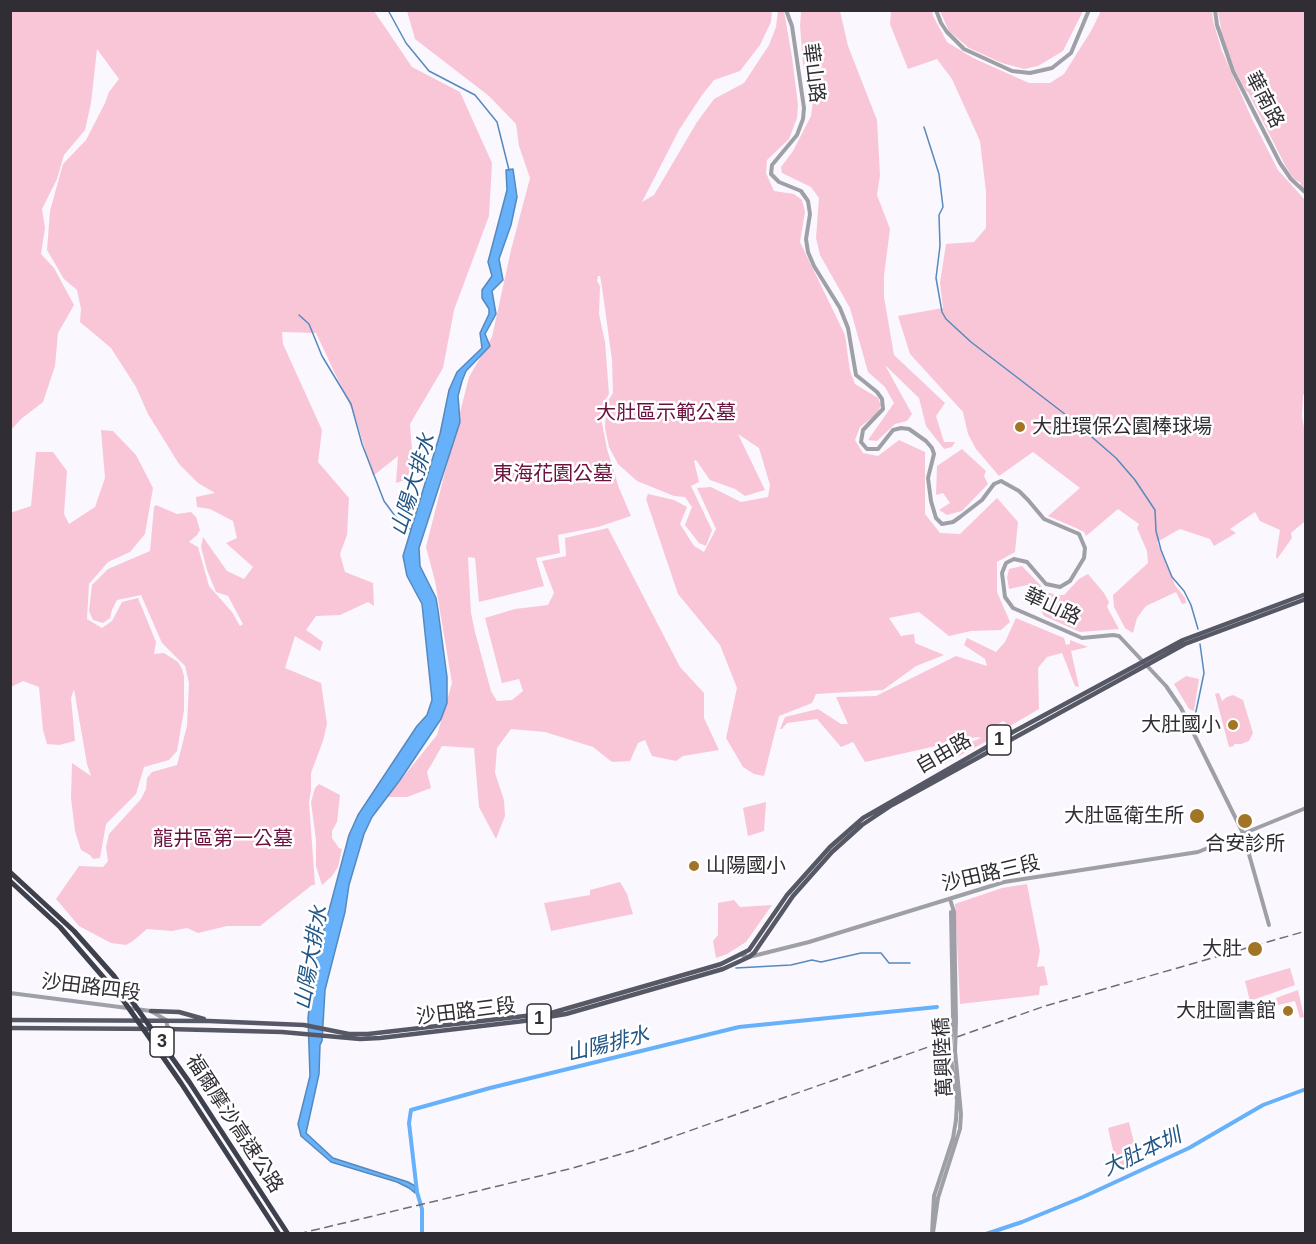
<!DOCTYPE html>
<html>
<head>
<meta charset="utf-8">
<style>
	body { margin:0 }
	#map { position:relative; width:1316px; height:1244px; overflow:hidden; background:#faf7fe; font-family:Helvetica,sans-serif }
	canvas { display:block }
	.frame { position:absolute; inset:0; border:12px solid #302d34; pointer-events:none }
</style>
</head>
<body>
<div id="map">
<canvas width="1316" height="1244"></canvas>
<div class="frame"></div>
</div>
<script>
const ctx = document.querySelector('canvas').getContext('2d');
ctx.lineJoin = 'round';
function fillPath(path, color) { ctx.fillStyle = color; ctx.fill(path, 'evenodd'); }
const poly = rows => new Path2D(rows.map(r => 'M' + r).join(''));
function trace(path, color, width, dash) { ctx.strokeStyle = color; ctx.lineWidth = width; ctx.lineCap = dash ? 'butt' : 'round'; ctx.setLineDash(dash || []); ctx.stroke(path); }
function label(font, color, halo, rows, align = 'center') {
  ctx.font = font + ' Helvetica,"Noto Sans TC",sans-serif'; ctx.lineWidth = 5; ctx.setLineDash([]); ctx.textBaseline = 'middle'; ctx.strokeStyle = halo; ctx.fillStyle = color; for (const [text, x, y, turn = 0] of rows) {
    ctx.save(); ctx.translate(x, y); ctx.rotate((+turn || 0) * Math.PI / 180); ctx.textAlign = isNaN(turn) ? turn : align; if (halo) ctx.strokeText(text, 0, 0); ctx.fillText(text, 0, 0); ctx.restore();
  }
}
const green = poly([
	[10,11,374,11,412,67,460,92,492,163,489,216,454,310,443,368,410,424,414,477,396,483,398,456,373,476,355,416,316,333,282,332,283,344,322,430,318,462,349,498,347,535,340,554,345,572,373,583,374,606,368,602,340,615,316,616,306,630,323,642,320,651,295,636,285,668,321,683,327,724,323,741,311,773,311,790,309,802,315,885,312,885,260,926,227,926,198,933,187,928,172,931,147,929,133,941,126,945,111,943,79,926,56,899,79,866,103,867,108,861,106,847,109,834,141,799,146,789,147,778,152,772,177,765,187,726,189,683,185,666,162,643,141,595,117,600,112,610,110,618,103,623,93,620,89,611,92,585,108,569,150,551,154,507,156,505,177,514,191,512,196,517,200,530,197,535,189,542,198,547,209,586,232,612,240,626,243,624,228,596,216,592,207,570,201,547,203,537,227,571,244,579,253,567,226,543,237,538,233,521,210,509,197,507,196,497,215,493,198,483,179,464,148,414,136,387,111,348,80,322,81,309,77,290,64,279,47,250,50,211,63,164,86,140,105,103,109,92,119,79,97,49,91,103,85,130,64,155,57,179,42,209,45,228,41,254,54,268,74,305,58,333,55,366,43,402,21,419,11,430],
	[407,11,772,11,771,22,760,45,740,71,714,80,702,95,679,130,642,202,654,195,697,122,714,99,744,83,769,45,776,27,778,11,784,11,792,57,798,105,797,118,789,139,767,160,766,173,774,191,794,194,802,200,805,212,800,242,845,335,850,371,855,384,878,398,881,405,877,414,860,427,855,440,863,453,878,456,899,440,925,452,925,514,940,533,960,534,997,498,1018,522,1015,552,997,562,997,592,1010,622,1001,630,971,631,949,636,919,612,889,618,901,636,914,634,915,643,944,655,916,666,883,690,816,694,812,703,779,716,764,776,754,774,743,767,726,738,737,688,720,645,678,594,646,499,648,494,674,500,687,507,680,524,694,546,704,552,716,529,697,488,711,487,741,502,768,497,770,485,759,448,738,434,765,490,745,496,735,489,710,480,696,460,694,461,699,482,691,486,712,530,706,546,699,543,685,525,692,507,685,497,674,496,637,481,618,464,609,447,605,428,606,404,613,393,612,360,602,287,600,276,598,276,597,281,600,286,599,314,605,342,609,394,601,407,602,423,607,449,619,488,631,516,598,527,558,535,560,553,536,558,544,586,479,602,475,558,468,557,471,613,475,632,491,691,497,701,512,700,523,691,519,679,502,683,485,618,515,609,548,605,554,593,542,561,566,556,565,538,608,528,680,667,704,693,704,718,719,750,683,756,676,761,652,756,645,740,638,743,630,761,612,762,593,747,545,732,511,729,497,748,495,773,504,800,505,816,496,839,479,807,474,748,442,746,427,772,431,788,407,797,387,797,437,735,452,683,435,581,426,547,469,377,492,337,511,250,530,178,519,146,516,124,489,96,415,39],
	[801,11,840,11,848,46,877,120,880,175,877,195,890,229,884,276,884,297,894,355,945,403,936,416,944,442,955,442,952,447,944,449,926,426,919,398,885,365,912,414,907,421,895,424,877,441,868,440,894,403,885,387,868,372,850,308,820,255,816,238,819,198,811,187,782,173,781,167,793,151,811,116,815,86,807,83,803,63,800,26],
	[891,11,932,11,933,16,947,42,973,58,1029,83,1050,83,1064,74,1091,31,1101,11,1212,11,1213,21,1222,51,1252,119,1278,170,1305,200,1306,389,1303,396,1302,416,1306,440,1305,516,1304,522,1291,533,1292,538,1277,559,1276,556,1280,530,1260,521,1255,512,1230,529,1236,533,1214,546,1210,539,1180,529,1157,542,1175,585,1185,598,1186,603,1182,604,1176,592,1146,606,1137,618,1133,633,1125,628,1114,607,1113,595,1148,563,1147,551,1137,528,1139,524,1118,509,1086,536,1084,532,1076,528,1048,516,1080,488,1033,452,999,476,976,449,968,434,963,412,910,354,898,316,943,308,940,283,946,244,974,242,986,228,986,192,980,141,952,79,937,59,908,69,890,24],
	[940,11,940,10,1083,11,1063,51,1038,66,1024,69,1002,63,969,48,949,31],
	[1218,11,1305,11,1305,191,1300,186,1301,183,1294,179,1286,167,1248,92,1246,91,1235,70,1222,35],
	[101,430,113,431,136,455,153,488,145,534,130,552,108,562,89,584,87,619,102,628,112,621,122,602,138,598,156,642,154,654,164,653,178,662,182,669,184,676,184,710,177,751,169,760,144,767,136,794,106,824,100,858,93,859,90,855,81,850,75,831,71,798,72,763,91,776,87,764,74,689,71,698,75,741,59,745,47,744,43,730,39,687,23,681,11,687,10,513,31,506,36,452,53,452,67,471,64,514,69,524,95,507,105,478],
	[962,449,986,471,984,476,988,484,962,511,947,515,939,510,950,503,943,493,936,495,937,466],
	[1022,566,1047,592,1056,595,1064,595,1079,579,1088,574,1104,593,1109,602,1107,607,1119,629,1080,632,1044,616,1027,585,1009,589,1007,577,1009,569],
	[1016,618,1064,638,1066,645,1070,644,1070,640,1088,647,1071,651,1079,687,1075,686,1062,653,1047,657,1038,668,1039,709,1010,726,1003,721,994,727,995,734,991,739,934,769,930,759,981,738,976,737,865,762,853,742,841,747,817,719,787,723,782,729,780,729,785,717,818,709,841,724,848,724,836,697,876,696,956,656,987,666,985,659,964,645,967,638,996,652,1005,642],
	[1186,676,1199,679,1194,711,1189,709,1174,684],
	[1219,693,1222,701,1227,697,1233,695,1243,700,1253,733,1249,741,1241,744,1234,744,1234,746,1229,747,1215,694],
	[319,784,340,795,337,822,332,831,332,838,339,848,342,849,338,867,332,876,322,885,316,866,316,840,311,802,315,788],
	[766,802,764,831,748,836,743,808],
	[620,882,627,894,633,914,551,931,544,903,590,895,590,890],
	[1027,884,1040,951,1037,967,1044,966,1048,985,1040,986,1039,995,960,1004,955,904,1002,888],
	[734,900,740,907,772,905,746,942,727,954,716,958,713,941,718,935,718,903],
	[1290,968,1295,985,1250,1001,1245,981],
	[1298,990,1304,1017,1300,1018,1295,1001,1278,1005,1276,998],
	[1129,1122,1138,1160,1117,1168,1108,1128]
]);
const water = poly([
	[513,169,517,197,511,225,499,259,503,280,492,291,496,314,485,334,490,346,466,371,462,381,458,396,460,422,419,548,420,566,436,598,438,610,447,677,447,703,441,719,400,780,372,817,364,834,349,885,345,912,325,990,322,1041,320,1045,319,1074,306,1133,333,1158,408,1182,415,1186,415,1193,409,1188,397,1182,331,1162,301,1136,298,1124,310,1076,308,1018,314,967,349,835,358,815,417,726,427,715,432,700,422,604,407,576,403,556,440,434,449,390,457,372,482,348,480,333,489,314,489,309,482,298,482,290,492,276,488,262,507,190,506,170,513,169]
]);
const stream = poly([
	[388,10,406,43,429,71,475,95,497,122,509,170],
	[924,127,939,174,943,207,939,215,940,246,936,278,942,312,946,319,971,342,1070,418,1116,458,1135,480,1155,510,1156,531,1161,550,1172,577,1184,591,1191,605,1198,629],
	[299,315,309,324,322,356,351,404,362,444,384,501,395,516,410,529],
	[1194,721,1204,673,1200,644],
	[736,968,791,965,812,960,821,962,861,953,881,953,889,963,910,963]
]);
const canal = poly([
	[422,1234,422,1209,417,1192,409,1123,411,1110,490,1088,739,1027,937,1007],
	[986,1234,1022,1222,1083,1197,1189,1148,1263,1105,1306,1089]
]);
const minor = poly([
	[786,10,792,26,804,108,803,119,797,135,772,165,771,174,779,182,801,191,808,201,810,214,806,239,808,252,814,266,840,308,848,328,856,375,877,392,882,399,883,409,863,430,861,442,867,449,878,449,893,430,901,428,909,429,926,441,932,448,934,454,928,478,931,501,936,518,942,524,953,522,960,517,982,500,994,484,1001,481,1019,491,1028,500,1044,519,1079,534,1085,548,1084,558,1070,581,1060,587,1046,584,1027,562,1014,559,1006,563,1002,573,1005,597,1013,608,1082,638,1113,635,1119,636,1166,686,1181,708,1243,833,1269,925],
	[936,10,941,23,947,32,964,49,1012,71,1030,73,1052,68,1071,53,1089,10],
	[1215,10,1217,25,1233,71,1280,163,1291,179,1306,193],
	[1306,402,1306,430],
	[950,899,954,912],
	[742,955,749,957,809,942,1004,882,1198,852,1306,808],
	[10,993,151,1011,166,1020,168,1029],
	[933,1233,938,1198],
	[932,1234,934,1196]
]);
const major = poly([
	[151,1011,179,1012,204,1019],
	[10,1020,209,1021,304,1025,349,1034,368,1034,551,1013,704,969,721,964,749,950,787,895,830,847,863,818,1013,732,1183,640,1306,594],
	[10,1028,168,1029,282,1032,360,1039,380,1038,524,1021,566,1014,723,969,749,957,754,953,793,896,832,852,862,825,892,805,1185,644,1306,599]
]);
const rail = poly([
	[298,1234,569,1169,632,1151,1045,1006,1306,931]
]);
const minorBridge = poly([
	[934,1196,953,1138,956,1120,957,1100,950,1052,953,1015,951,912],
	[938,1198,960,1129,961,1114,955,1051,956,1021,954,912]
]);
const highwayBridge = poly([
	[10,872,74,931,114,976,190,1083,288,1234],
	[10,881,60,927,123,1000,181,1083,279,1234]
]);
const markers = [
	[1020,427,6,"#a17426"],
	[1233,725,6,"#a17426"],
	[1197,816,8,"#a17426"],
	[1245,821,8,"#a17426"],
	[694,866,6,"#a17426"],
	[1255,949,8,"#a17426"],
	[1288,1011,6,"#a17426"]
];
const shields = [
	[999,740,24],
	[539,1019,24],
	[162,1042,24]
];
const shieldNames = [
	["1",999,740],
	["1",539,1019],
	["3",162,1042]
];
const streetNames = [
	["華山路",813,73,83],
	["華南路",1264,100,63],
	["華山路",1052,607,25],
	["自由路",944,754,-30],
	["沙田路三段",991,874,-13],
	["沙田路四段",91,988,7],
	["沙田路三段",466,1012,-7],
	["萬興陸橋",944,1057,-93],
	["福爾摩沙高速公路",234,1124,57]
];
const parkNames = [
	["大肚區示範公墓",666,413],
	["東海花園公墓",553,474],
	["龍井區第一公墓",223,839]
];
const poiNames = [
	["大肚環保公園棒球場",1032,427,"left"],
	["大肚國小",1221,725],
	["大肚區衛生所",1184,816],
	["合安診所",1245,844,"center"],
	["山陽國小",706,866,"left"],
	["大肚",1242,949],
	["大肚圖書館",1276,1011]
];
const waterNames = [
	["山陽大排水",414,485,-73],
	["山陽大排水",312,958,-80],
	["山陽排水",608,1045,-14],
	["大肚本圳",1142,1153,-25]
];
fillPath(green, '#f9c6d7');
fillPath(water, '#66b1f9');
trace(water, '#5689be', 1.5);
trace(stream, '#5689be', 1.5);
trace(canal, '#66b1f9', 4);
trace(minor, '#9fa0a7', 4);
trace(major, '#565965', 4.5);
trace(rail, '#706d74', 1.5, [9, 4.5]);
trace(minorBridge, '#9fa0a7', 4);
trace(highwayBridge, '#3d404d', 5);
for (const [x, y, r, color] of markers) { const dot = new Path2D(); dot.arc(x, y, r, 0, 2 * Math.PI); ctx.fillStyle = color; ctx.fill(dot); trace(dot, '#fff', 2); }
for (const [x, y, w] of shields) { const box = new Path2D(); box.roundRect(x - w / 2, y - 15, w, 30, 4.5); ctx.fillStyle = '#fff'; ctx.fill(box); trace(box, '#302d34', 1.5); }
label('bold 18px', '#302d34', null, shieldNames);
label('20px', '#302d34', '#fff', streetNames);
label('20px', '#6a113d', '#fff', parkNames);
label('20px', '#302d34', '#fff', poiNames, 'right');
label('italic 21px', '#225685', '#fff', waterNames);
</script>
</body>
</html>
